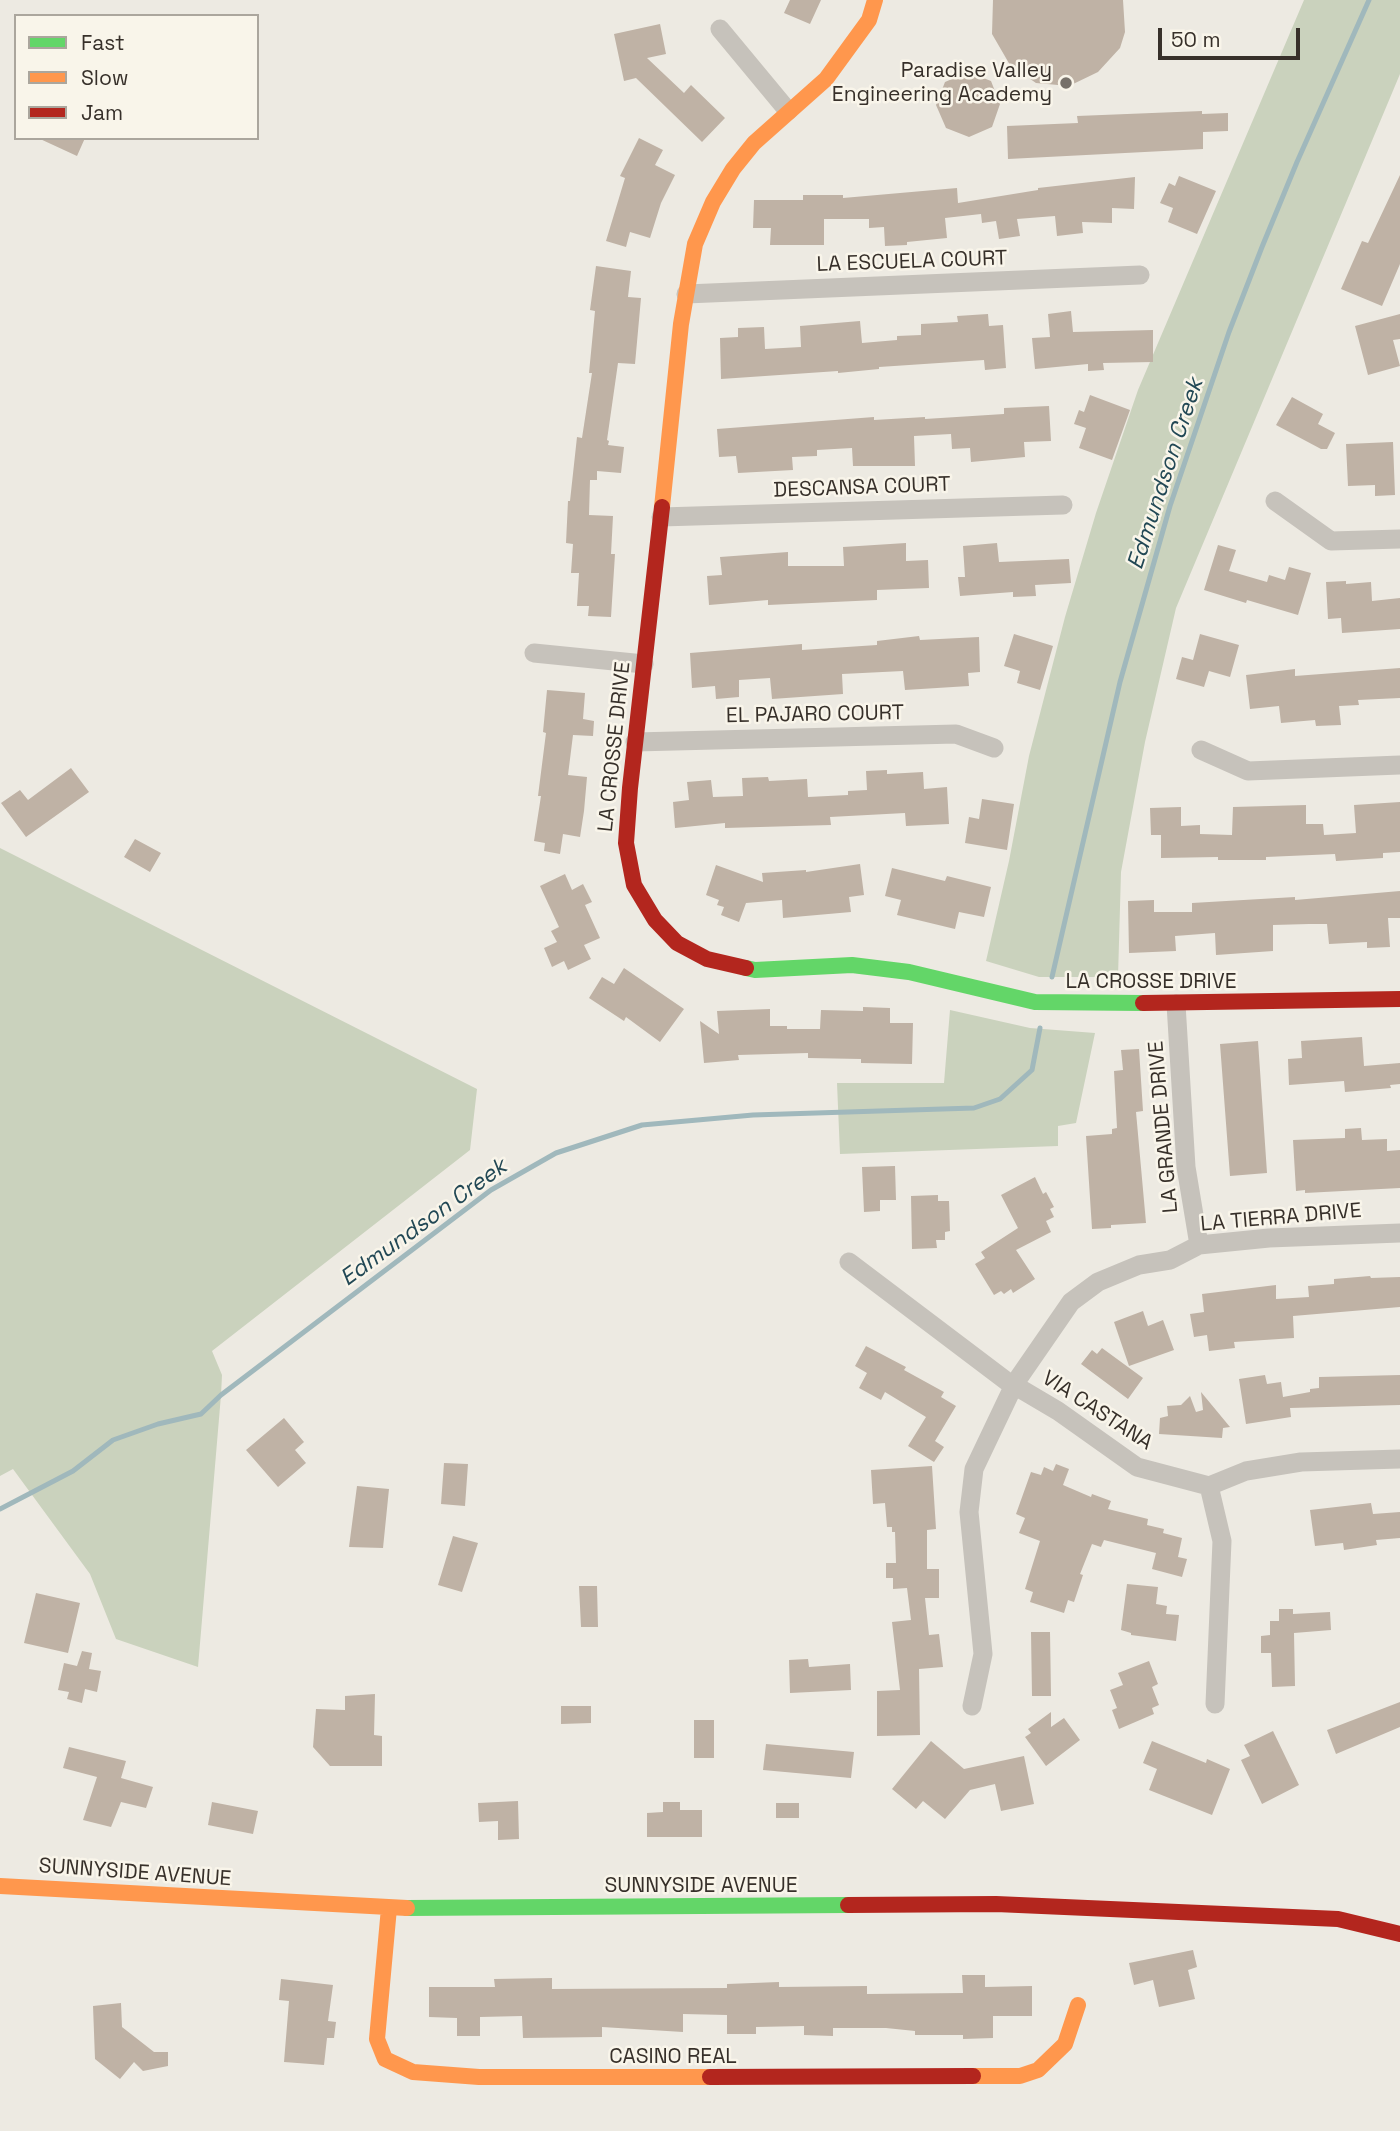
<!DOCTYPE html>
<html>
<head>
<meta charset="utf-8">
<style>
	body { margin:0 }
	#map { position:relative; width:1400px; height:2131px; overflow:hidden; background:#edeae2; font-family:"Space Grotesk",sans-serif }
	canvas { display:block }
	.legend { position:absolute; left:14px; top:14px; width:245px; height:126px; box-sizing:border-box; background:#f9f5ea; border:2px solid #aba69d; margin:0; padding:9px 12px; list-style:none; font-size:21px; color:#37302a }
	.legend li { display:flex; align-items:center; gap:14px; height:35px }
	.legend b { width:35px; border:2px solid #aba69d }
	.scale { position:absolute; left:1158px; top:28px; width:142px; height:32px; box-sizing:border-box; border:4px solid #37302a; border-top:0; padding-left:9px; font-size:21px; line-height:24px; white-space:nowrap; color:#37302a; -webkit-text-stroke:5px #f9f5ea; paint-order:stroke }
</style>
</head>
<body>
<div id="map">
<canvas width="1400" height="2131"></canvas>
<ul class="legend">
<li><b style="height:9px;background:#63d668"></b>Fast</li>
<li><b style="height:9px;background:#ff974d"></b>Slow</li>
<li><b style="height:9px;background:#b3261e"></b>Jam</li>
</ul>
<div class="scale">50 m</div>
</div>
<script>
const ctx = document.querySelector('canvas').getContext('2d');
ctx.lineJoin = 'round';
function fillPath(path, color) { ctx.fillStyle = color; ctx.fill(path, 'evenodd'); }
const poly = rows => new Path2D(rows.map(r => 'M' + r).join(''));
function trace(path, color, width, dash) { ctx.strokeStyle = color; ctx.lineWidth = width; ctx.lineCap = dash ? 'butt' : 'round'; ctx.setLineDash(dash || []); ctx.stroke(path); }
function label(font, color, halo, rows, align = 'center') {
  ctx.font = font + ' "Space Grotesk",sans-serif'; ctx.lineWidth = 5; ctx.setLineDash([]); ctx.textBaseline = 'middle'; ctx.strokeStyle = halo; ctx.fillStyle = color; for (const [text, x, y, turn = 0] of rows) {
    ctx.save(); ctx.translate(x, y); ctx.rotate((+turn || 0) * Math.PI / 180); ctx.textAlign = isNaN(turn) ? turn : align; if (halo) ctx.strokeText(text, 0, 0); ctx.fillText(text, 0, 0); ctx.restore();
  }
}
const green = poly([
	[1304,0,1400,0,1400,74,1176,608,1145,742,1121,872,1118,977,1039,977,986,961,1009,861,1029,756,1065,617,1096,513,1138,390],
	[0,848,477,1089,470,1150,212,1351,222,1375,221,1395,198,1667,116,1639,90,1574,13,1469,0,1476],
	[950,1010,1030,1028,1095,1033,1076,1123,1058,1126,1058,1146,840,1154,837,1083,944,1083]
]);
const stream = poly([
	[1052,977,1120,682,1170,506,1229,332,1262,247,1297,162,1369,0],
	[0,1509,73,1471,113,1440,158,1424,201,1414,221,1395,491,1190,556,1153,642,1125,753,1115,974,1108,1000,1099,1032,1070,1040,1028]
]);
const building = poly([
	[790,0,821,0,810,24,784,13],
	[993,0,1123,0,1125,32,1120,48,1098,72,1069,86,1036,83,1010,65,992,34],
	[660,24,666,54,647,58,684,93,691,85,725,118,702,142,636,78,624,81,614,34],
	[968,72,991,81,1000,104,992,127,969,137,946,128,936,105,945,82],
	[1202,111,1202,114,1228,113,1228,131,1203,132,1203,149,1008,159,1007,126,1078,123,1077,116],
	[38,138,85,138,77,156],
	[639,138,663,150,655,165,675,175,661,203,650,238,630,232,626,247,606,241,625,178,620,176],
	[1400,175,1400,264,1382,306,1341,289,1362,241,1368,243],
	[1179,176,1216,191,1197,234,1168,222,1173,208,1160,203,1169,183,1175,186],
	[1135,177,1134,209,1112,208,1112,223,1082,222,1083,233,1057,236,1055,216,1017,219,1020,236,999,239,996,221,982,223,981,214,945,218,947,238,907,242,907,245,885,246,884,227,869,228,869,219,824,219,824,245,770,245,771,228,753,228,754,200,803,200,803,195,843,195,843,198,957,188,958,203,1038,190,1038,188],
	[596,266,631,271,628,297,641,298,635,364,618,363,607,440,609,441,608,445,624,447,621,473,597,471,597,480,590,480,589,515,613,516,611,554,615,554,611,617,588,616,589,606,577,606,579,573,571,573,573,544,566,543,568,501,570,501,577,437,582,438,592,373,589,373,595,311,590,310],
	[1071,311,1073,332,1153,330,1153,362,1103,363,1104,370,1088,371,1088,364,1035,369,1032,338,1050,337,1048,314],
	[988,314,989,326,1003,325,1006,368,985,370,984,360,879,367,879,369,838,373,838,371,721,379,720,338,738,337,738,328,764,327,765,349,801,347,800,326,860,321,862,343,897,340,897,336,921,335,921,324,958,322,957,316],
	[1400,314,1400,339,1393,340,1400,366,1368,375,1355,326],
	[1090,395,1130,410,1112,460,1079,448,1086,428,1074,424,1079,410,1084,412],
	[1292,397,1323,414,1318,424,1335,433,1327,449,1321,449,1276,425],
	[1049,406,1051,441,1024,442,1025,457,971,462,970,448,952,449,951,434,914,436,915,466,853,466,852,448,817,450,817,456,792,457,793,470,738,473,736,456,719,457,717,429,874,417,874,420,925,417,925,419,1004,414,1004,408],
	[1393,442,1395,495,1375,496,1375,485,1348,486,1346,444],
	[906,543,906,561,928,560,929,588,877,590,877,600,768,605,768,600,709,605,707,576,722,575,720,557,788,552,788,566,844,566,843,547],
	[997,543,999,562,1069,559,1071,583,1035,585,1036,596,1013,597,1013,592,960,596,958,577,965,577,963,546],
	[1218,545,1236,550,1229,571,1267,582,1269,575,1285,580,1289,567,1311,573,1298,615,1247,600,1246,603,1204,590],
	[1346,581,1346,584,1371,582,1372,601,1400,598,1400,629,1342,633,1341,618,1328,619,1326,582],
	[1014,634,1053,646,1040,690,1017,683,1020,671,1004,666],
	[1200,634,1239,645,1230,677,1209,671,1204,687,1176,679,1182,657,1193,660],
	[919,636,920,640,979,637,980,672,968,673,969,686,905,690,903,671,842,674,843,694,772,699,770,678,739,680,739,697,716,699,715,686,692,688,690,653,802,644,802,650,877,645,877,641],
	[1400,668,1400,698,1358,700,1359,705,1339,706,1341,725,1316,726,1315,720,1281,723,1279,706,1250,709,1246,675,1295,669,1295,676],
	[547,690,585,693,583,719,594,721,593,736,573,735,568,775,587,777,584,811,580,837,563,834,560,854,544,851,545,843,534,841,541,796,538,796,546,733,543,732],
	[71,768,89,792,26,837,1,803,20,790,28,800],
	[887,770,887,774,923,772,924,789,947,787,949,824,906,826,905,813,830,817,831,825,725,828,725,823,675,828,673,802,689,800,687,782,711,780,713,797,743,796,742,778,768,777,769,781,807,779,808,797,848,795,848,791,867,790,866,771],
	[982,799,1014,804,1007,850,965,843,969,817,979,819],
	[1400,802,1400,852,1383,853,1383,858,1336,861,1335,854,1266,857,1266,860,1218,860,1218,857,1161,858,1161,835,1151,835,1150,808,1181,807,1181,826,1200,825,1200,834,1232,835,1233,807,1306,805,1306,824,1323,824,1324,835,1356,833,1354,805],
	[135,839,161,853,150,872,124,857],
	[860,864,864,895,849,897,851,912,783,918,782,900,746,903,739,922,721,915,724,907,717,905,719,900,706,895,716,865,763,882,762,873,806,870,806,872],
	[892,868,945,881,947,876,991,887,984,917,959,912,955,929,897,915,901,900,885,896],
	[565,874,572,890,583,884,592,902,585,905,600,938,584,945,591,959,568,970,564,961,552,967,544,948,557,942,551,931,559,927,540,886],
	[1400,891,1400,918,1388,918,1390,947,1367,948,1367,942,1329,944,1327,924,1309,924,1273,925,1273,951,1216,955,1215,933,1175,936,1176,951,1129,953,1128,901,1154,900,1154,912,1192,912,1192,903,1295,897,1295,900],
	[624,968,684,1009,660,1042,626,1017,624,1021,589,998,602,977,614,984],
	[863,1007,890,1008,890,1023,913,1023,912,1064,861,1063,861,1059,808,1058,808,1053,738,1055,739,1060,704,1063,700,1021,719,1034,717,1011,770,1009,770,1026,787,1026,787,1029,820,1029,821,1010,863,1011],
	[1362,1037,1364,1066,1400,1063,1400,1084,1390,1085,1391,1088,1345,1092,1344,1081,1289,1085,1288,1059,1302,1058,1301,1041],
	[1258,1041,1267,1173,1230,1176,1220,1044],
	[1139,1049,1143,1111,1136,1112,1146,1223,1111,1225,1111,1228,1092,1229,1086,1136,1112,1134,1112,1129,1117,1128,1114,1071,1123,1070,1121,1050],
	[1361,1128,1362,1140,1387,1139,1387,1151,1400,1150,1400,1188,1305,1193,1305,1190,1296,1191,1293,1140,1345,1138,1345,1129],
	[895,1166,896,1200,880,1200,880,1211,864,1212,862,1167],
	[1035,1177,1043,1194,1046,1192,1054,1207,1050,1209,1054,1217,1046,1221,1051,1232,1016,1250,1035,1279,1013,1293,1011,1289,1004,1294,1001,1291,994,1295,975,1264,985,1258,981,1252,1018,1228,1001,1195],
	[938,1195,938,1201,949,1201,950,1231,945,1232,945,1240,936,1240,937,1248,912,1249,911,1196],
	[1370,1276,1371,1278,1400,1277,1400,1307,1293,1316,1294,1338,1234,1342,1235,1348,1209,1351,1207,1335,1194,1337,1190,1314,1204,1312,1202,1294,1276,1285,1276,1299,1309,1297,1308,1286,1334,1284,1334,1279],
	[1143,1311,1148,1326,1163,1320,1174,1350,1129,1366,1114,1322],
	[866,1346,906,1367,904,1370,944,1392,941,1397,956,1406,935,1441,944,1447,934,1462,908,1446,926,1417,885,1392,881,1400,859,1388,867,1373,855,1366],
	[1102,1348,1143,1378,1128,1399,1081,1364,1092,1350,1097,1354],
	[1265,1375,1267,1384,1281,1382,1283,1397,1310,1392,1310,1389,1319,1388,1319,1377,1400,1375,1400,1405,1290,1408,1291,1417,1246,1424,1239,1379],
	[1201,1392,1230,1427,1223,1428,1222,1438,1159,1434,1160,1418,1168,1416,1167,1406,1181,1405,1190,1396,1196,1412,1203,1410],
	[284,1418,304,1442,295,1450,306,1463,278,1487,246,1450],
	[444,1463,468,1464,465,1506,441,1504],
	[1056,1464,1069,1469,1063,1485,1091,1497,1092,1494,1111,1501,1108,1509,1148,1519,1147,1525,1164,1529,1163,1533,1182,1538,1178,1557,1187,1559,1182,1577,1152,1569,1156,1553,1104,1540,1101,1547,1092,1544,1080,1574,1083,1575,1074,1602,1068,1600,1064,1613,1030,1602,1033,1592,1025,1589,1040,1541,1019,1533,1025,1518,1016,1514,1031,1472,1041,1475,1044,1467,1053,1471],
	[932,1466,936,1529,927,1530,927,1569,939,1569,939,1598,925,1598,929,1635,939,1634,943,1667,919,1669,920,1735,877,1736,877,1691,900,1690,892,1622,911,1620,907,1588,893,1589,893,1578,886,1578,886,1563,896,1563,895,1532,892,1532,892,1527,887,1527,885,1503,873,1504,871,1470],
	[357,1486,389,1489,383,1548,349,1547],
	[1371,1503,1373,1514,1400,1512,1400,1538,1376,1540,1377,1545,1344,1550,1343,1543,1315,1546,1310,1510],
	[453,1536,478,1543,462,1592,438,1585],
	[1127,1584,1158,1587,1156,1604,1167,1606,1166,1614,1179,1615,1176,1641,1131,1635,1131,1633,1121,1630],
	[579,1586,597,1586,598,1627,581,1627],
	[36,1593,80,1603,68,1653,24,1643],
	[1279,1609,1293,1609,1293,1614,1330,1612,1331,1630,1294,1633,1295,1686,1272,1687,1271,1653,1261,1653,1261,1636,1270,1635,1270,1621,1279,1621],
	[1031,1632,1050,1632,1051,1696,1032,1696],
	[82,1651,92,1653,89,1669,101,1671,97,1692,85,1689,82,1703,67,1699,69,1692,58,1690,64,1663,77,1666],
	[808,1659,809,1667,850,1664,851,1690,790,1693,789,1660],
	[1149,1661,1158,1684,1152,1687,1159,1705,1152,1708,1154,1714,1119,1729,1112,1710,1117,1708,1110,1690,1123,1685,1118,1673],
	[375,1694,374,1735,382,1736,382,1766,330,1766,313,1747,316,1709,345,1710,345,1696],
	[1400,1702,1400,1727,1336,1754,1327,1730],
	[561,1706,591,1706,591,1723,561,1724],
	[1051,1712,1051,1727,1064,1718,1080,1740,1046,1766,1025,1737,1031,1733,1028,1729],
	[694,1720,714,1720,714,1758,694,1758],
	[1273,1731,1299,1785,1262,1804,1241,1760,1250,1756,1244,1745],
	[931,1741,964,1769,1024,1756,1034,1804,1001,1811,995,1784,970,1790,945,1819,923,1801,916,1809,892,1789],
	[1152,1741,1206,1763,1207,1759,1230,1769,1212,1815,1149,1790,1157,1769,1143,1763],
	[766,1744,854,1752,851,1778,763,1770],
	[69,1747,126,1761,121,1778,153,1787,146,1808,121,1802,111,1827,83,1820,97,1777,63,1768],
	[518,1801,519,1839,498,1840,498,1821,479,1822,478,1803],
	[212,1802,258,1811,253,1834,208,1825],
	[663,1802,680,1802,680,1810,702,1810,702,1837,647,1837,647,1813,663,1812],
	[776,1803,799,1803,799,1818,776,1818],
	[1193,1950,1197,1967,1188,1970,1195,1999,1159,2007,1153,1980,1134,1985,1129,1963],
	[962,1975,985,1975,985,1987,1032,1986,1032,2016,993,2016,993,2038,963,2039,963,2035,915,2035,915,2031,886,2028,833,2028,833,2036,804,2035,804,2026,756,2027,756,2034,727,2034,727,2015,683,2014,683,2032,602,2027,602,2037,523,2038,522,2016,480,2017,480,2036,457,2036,457,2018,429,2017,429,1987,495,1987,494,1979,552,1978,552,1989,727,1988,727,1984,779,1982,779,1987,867,1986,867,1994,963,1993],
	[281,1979,333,1985,328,2021,336,2022,334,2038,327,2038,324,2065,284,2062,289,2001,279,2000],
	[121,2003,122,2027,154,2052,168,2052,168,2066,143,2071,134,2062,120,2079,95,2059,93,2006]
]);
const street = poly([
	[720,29,788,111],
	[686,294,1140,275],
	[1275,501,1331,541,1400,539],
	[661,517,1063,505],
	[534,653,644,664],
	[635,742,956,734,994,748],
	[1201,750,1248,771,1400,765],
	[1176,1004,1186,1167,1199,1245],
	[849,1262,1013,1386,1014,1385,1058,1411,1137,1467,1209,1486,1246,1471,1301,1462,1400,1459],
	[1013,1386,1071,1302,1098,1282,1139,1265,1170,1260,1199,1245,1269,1238,1400,1233],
	[1209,1486,1222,1541,1215,1704],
	[972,1706,983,1654,969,1512,974,1469,1014,1385]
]);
const fast = poly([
	[746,968,755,970,852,965,909,972,1035,1002,1143,1003],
	[407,1908,848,1905]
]);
const slow = poly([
	[662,507,681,324,695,244,713,202,733,169,754,143,826,79,869,20,875,0],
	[0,1886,407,1908],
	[389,1908,377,2039,385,2059,413,2072,479,2077,710,2077],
	[973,2076,1020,2076,1038,2070,1065,2044,1078,2005]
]);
const jam = poly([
	[662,507,630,788,626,843,634,885,655,920,677,943,707,959,746,968],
	[1143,1003,1400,999],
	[848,1905,996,1904,1338,1919,1400,1934],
	[710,2077,973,2076]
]);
const markers = [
	[1066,83,7,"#77716a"]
];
const poiNames = [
	["Paradise Valley",1052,71],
	["Engineering Academy",1052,95]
];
const streetNames = [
	["LA ESCUELA COURT",912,262,-2],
	["DESCANSA COURT",862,488,-2],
	["EL PAJARO COURT",815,715,-1],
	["LA CROSSE DRIVE",615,747,-84],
	["LA CROSSE DRIVE",1151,982],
	["LA GRANDE DRIVE",1164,1127,-95],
	["LA TIERRA DRIVE",1281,1218,-5],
	["VIA CASTANA",1097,1411,33],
	["SUNNYSIDE AVENUE",135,1873,4],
	["SUNNYSIDE AVENUE",701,1886],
	["CASINO REAL",673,2057]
];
const waterNames = [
	["Edmundson Creek",1166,474,-72],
	["Edmundson Creek",424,1223,-36]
];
fillPath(green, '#cad2bd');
trace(stream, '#a0b8bc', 5);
fillPath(building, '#bfb2a5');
trace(street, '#c6c2bb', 19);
trace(fast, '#63d668', 16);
trace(slow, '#ff974d', 16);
trace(jam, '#b3261e', 16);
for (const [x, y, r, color] of markers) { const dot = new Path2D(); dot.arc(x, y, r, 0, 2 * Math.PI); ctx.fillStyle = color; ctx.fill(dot); trace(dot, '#f9f5ea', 2.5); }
label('21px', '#37302a', '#f9f5ea', poiNames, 'right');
label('21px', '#37302a', '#f9f5ea', streetNames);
label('italic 23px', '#224855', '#f9f5ea', waterNames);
</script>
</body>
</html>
